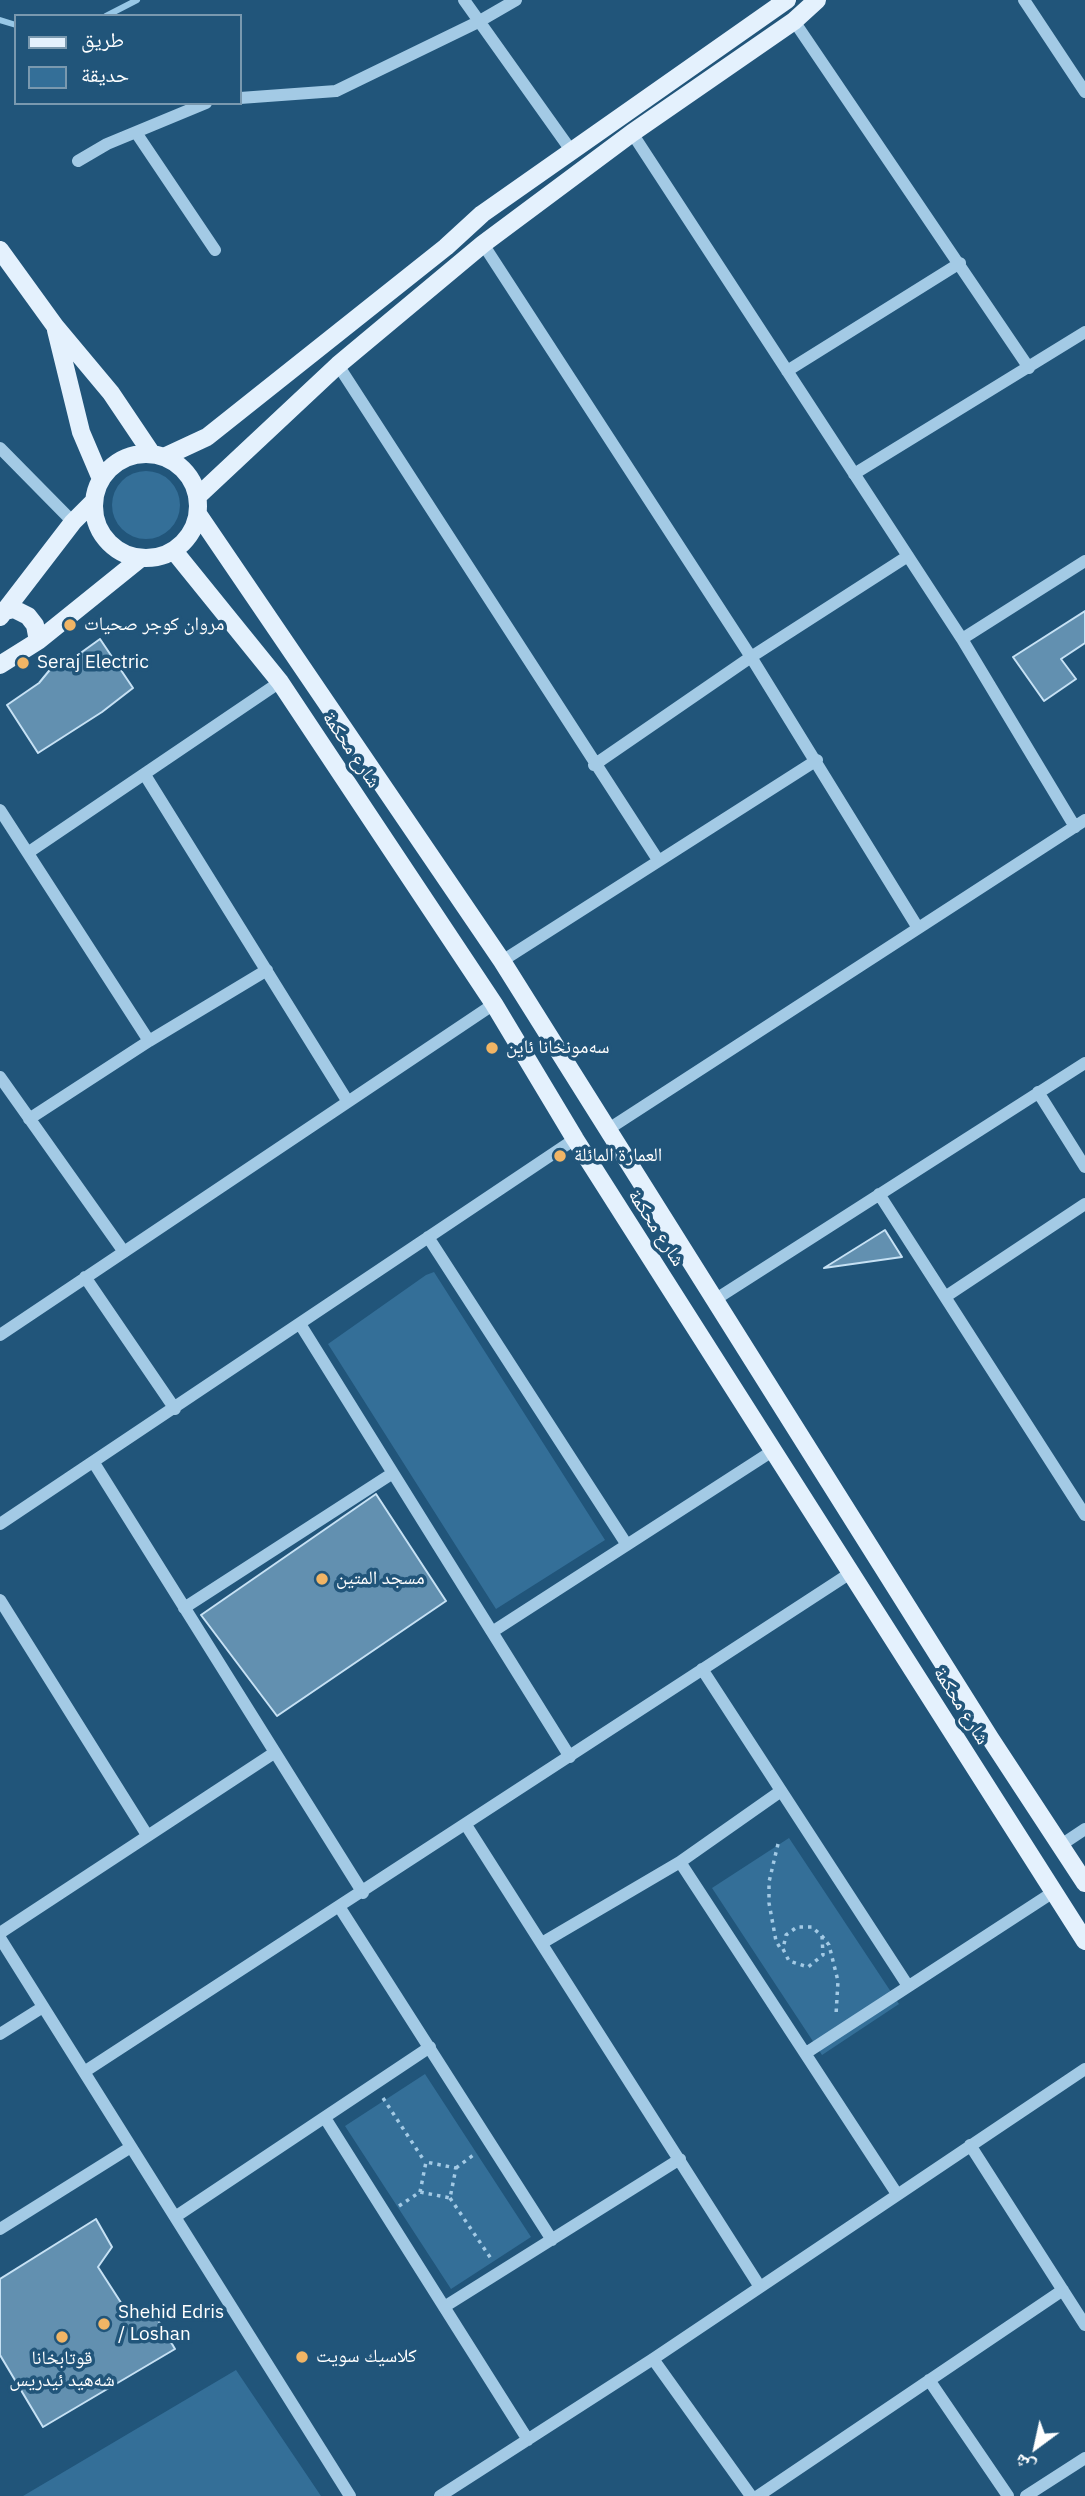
<!DOCTYPE html>
<html>
<head>
<meta charset="utf-8">
<style>
	body { margin:0 }
	#map { position:relative; width:1085px; height:2496px; overflow:hidden; background:#21557a; font-family:"IBM Plex Sans","Noto Naskh Arabic",sans-serif }
	canvas { display:block }
	.legend { position:absolute; left:14px; top:14px; width:228px; height:91px; box-sizing:border-box; background:#21557a; border:2px solid #7a99af; margin:0; padding:9px 12px; list-style:none; font-size:21px; color:#fff }
	.legend li { display:flex; align-items:center; gap:14px; height:35px }
	.legend b { width:35px; border:2px solid #7a99af }
	.north { position:absolute; left:1001px; top:2412px; width:70px; height:70px; -webkit-text-stroke:5px #21557a; paint-order:stroke; rotate:213deg; font-size:19px; font-weight:700; line-height:28px; text-align:center; color:#fff }
	.north::after { content:''; display:block; margin:auto; width:24px; height:32px; background:#fff; clip-path:polygon(50% 0,100% 100%,50% 72%,0 100%) }
</style>
</head>
<body>
<div id="map">
<canvas width="1085" height="2496"></canvas>
<ul class="legend">
<li><b style="height:9px;background:#e4f1fd"></b>طريق</li>
<li><b style="height:19px;background:#346f98"></b>حديقة</li>
</ul>
<div class="north">ش</div>
</div>
<script>
const ctx = document.querySelector('canvas').getContext('2d');
ctx.lineJoin = 'round';
function fillPath(path, color) { ctx.fillStyle = color; ctx.fill(path, 'evenodd'); }
const poly = rows => new Path2D(rows.map(r => 'M' + r).join(''));
function trace(path, color, width, dash) { ctx.strokeStyle = color; ctx.lineWidth = width; ctx.lineCap = dash ? 'butt' : 'round'; ctx.setLineDash(dash || []); ctx.stroke(path); }
function label(font, color, halo, rows, align = 'center') {
  ctx.font = font + ' "IBM Plex Sans","Noto Naskh Arabic",sans-serif'; ctx.lineWidth = 7; ctx.setLineDash([]); ctx.textBaseline = 'middle'; ctx.strokeStyle = halo; ctx.fillStyle = color; for (const [text, x, y, turn = 0] of rows) {
    ctx.save(); ctx.translate(x, y); ctx.rotate((+turn || 0) * Math.PI / 180); ctx.textAlign = isNaN(turn) ? turn : align; if (halo) ctx.strokeText(text, 0, 0); ctx.fillText(text, 0, 0); ctx.restore();
  }
}
const green = poly([
	'112 505a34 34 0 1 1 68 0a34 34 0 1 1-68 0Z',
	[434,1272,605,1540,496,1609,328,1344,426,1275],
	[789,1838,899,2004,822,2055,712,1888],
	[425,2074,531,2237,451,2289,345,2126],
	[236,2370,321,2496,23,2496]
]);
const stream = poly([
	[106,16,137,0],
	[0,20,16,25]
]);
const building = poly([
	[1085,611,1085,643,1061,659,1076,679,1044,701,1013,657,1085,611],
	[100,639,133,688,102,712,38,753,7,705,39,683,53,666,61,667,100,639],
	[885,1230,902,1257,824,1268,885,1230],
	[376,1494,446,1601,277,1716,201,1615,376,1494],
	[96,2219,112,2247,98,2267,129,2315,155,2315,175,2349,43,2427,0,2355,0,2279,96,2219]
]);
const path = poly([
	[778,1844,769,1882,769,1903,776,1941,782,1951],
	[822,1936,823,1955,808,1967,789,1961,783,1949,786,1935,797,1927,812,1927,822,1936,829,1945,838,1981,836,2015],
	[383,2098,425,2162],
	[456,2168,476,2153],
	[450,2198,492,2260],
	[399,2206,420,2192,450,2198,456,2168,426,2162,420,2192]
]);
const minor = poly([
	[464,0,570,149],
	[1024,0,1085,92],
	[794,21,1029,368],
	[240,98,336,91,478,22,516,0],
	[632,133,962,639,1075,827],
	[137,134,215,250],
	[78,161,107,144,206,103],
	[483,244,751,657,918,928],
	[338,365,658,860],
	[787,371,960,263],
	[0,448,73,522],
	[854,474,1085,332],
	[962,639,1085,561],
	[594,765,751,657,908,556],
	[145,775,348,1102],
	[0,810,149,1041],
	[29,852,280,682],
	[502,961,817,760],
	[0,1077,124,1252],
	[1038,1092,1085,1167],
	[29,1119,149,1041,267,970],
	[607,1130,1085,820],
	[879,1194,1085,1515],
	[428,1237,627,1545],
	[85,1277,175,1409],
	[945,1297,1085,1204],
	[716,1299,1085,1063],
	[300,1324,570,1757],
	[0,1335,494,1004],
	[94,1463,363,1893],
	[0,1524,575,1139],
	[0,1600,147,1835],
	[184,1608,393,1473],
	[492,1632,774,1450],
	[702,1669,908,1986],
	[466,1825,760,2287],
	[1061,1845,1085,1829],
	[680,1862,897,2194],
	[340,1908,552,2240],
	[0,1933,274,1753],
	[0,1938,350,2496],
	[542,1943,680,1862,781,1791],
	[0,2034,43,2007],
	[806,2053,1055,1891],
	[84,2072,852,1572],
	[325,2118,528,2440],
	[970,2145,1085,2325],
	[175,2217,430,2047],
	[0,2229,131,2147],
	[444,2307,680,2159],
	[653,2359,751,2496],
	[929,2380,1008,2496],
	[440,2496,653,2359,1085,2069],
	[758,2496,1063,2290],
	[1026,2496,1085,2458]
]);
const major = poly([
	[0,250,55,326,111,393,152,454],
	[56,330,81,432,101,479],
	'94 506a52 52 0 1 1 104 0a52 52 0 1 1-104 0Z',
	[164,457,207,437,446,247,482,214,787,0],
	[197,497,338,365,483,244,632,133,794,21,817,0],
	[198,514,502,961,990,1738,1085,1883],
	[174,551,280,682,494,1004,575,1139,1085,1941],
	[5,611,14,609,28,616,35,625,38,641],
	[0,617,73,522,94,501],
	[0,665,38,641,141,558]
]);
const markers = [
	[70,625,7,"#f1b565"],
	[23,663,7,"#f1b565"],
	[492,1048,7,"#f1b565"],
	[560,1156,7,"#f1b565"],
	[322,1579,7,"#f1b565"],
	[104,2324,7,"#f1b565"],
	[62,2337,7,"#f1b565"],
	[302,2357,7,"#f1b565"]
];
const poiNames = [
	["مروان كوجر صحيات",84,625],
	["Seraj Electric",37,663],
	["سەمونخانا ئاین",506,1048],
	["العمارة المائلة",574,1156],
	["مسجد المتين",336,1579],
	["Shehid Edris",118,2313],
	["/ Loshan",118,2335],
	["كلاسيك سويت",316,2357],
	["قوتابخانا",62,2359,"center"],
	["شەهید ئیدریس",62,2381,"center"]
];
const streetNames = [
	["شارع محكمة",351,750,56],
	["شارع محكمة",656,1228,57],
	["شارع محكمة",961,1706,58]
];
fillPath(green, '#346f98');
trace(stream, '#97c7e6', 6);
fillPath(building, '#6290b0');
trace(building, '#c6e1f4', 2);
trace(path, '#a3cae5', 3.5, [3.5, 5]);
trace(minor, '#a3cae5', 12);
trace(major, '#e4f1fd', 18);
for (const [x, y, r, color] of markers) { const dot = new Path2D(); dot.arc(x, y, r, 0, 2 * Math.PI); ctx.fillStyle = color; ctx.fill(dot); trace(dot, '#21557a', 2.5); }
label('19px', '#fff', '#21557a', poiNames, 'left');
label('19px', '#fff', '#21557a', streetNames);
</script>
</body>
</html>
